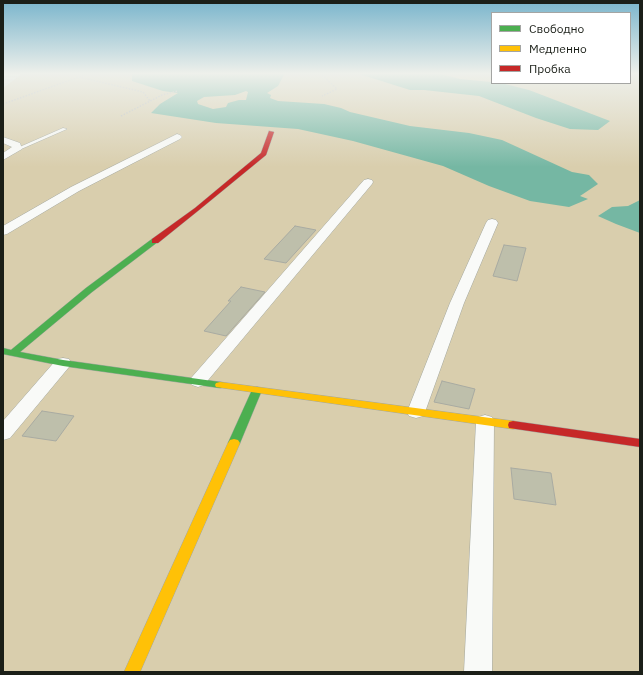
<!DOCTYPE html>
<html>
<head>
<meta charset="utf-8">
<style>
	body { margin:0 }
	#map { position:relative; width:643px; height:675px; overflow:hidden; background:#d9ded3; font-family:"IBM Plex Sans",sans-serif }
	canvas { display:block }
	.frame { position:absolute; inset:0; border:4px solid #1b1f18; pointer-events:none }
	.legend { position:absolute; left:491px; top:12px; width:140px; height:72px; box-sizing:border-box; background:#fff; border:1px solid #a4a5a3; margin:0; padding:5px 7px; list-style:none; font-size:12px; color:#1b1f18 }
	.legend li { display:flex; align-items:center; gap:8px; height:20px }
	.legend b { width:20px; border:1px solid #a4a5a3 }
</style>
</head>
<body>
<div id="map">
<canvas width="643" height="675"></canvas>
<div class="frame"></div>
<ul class="legend">
<li><b style="height:5px;background:#4caf50"></b>Свободно</li>
<li><b style="height:5px;background:#ffc107"></b>Медленно</li>
<li><b style="height:5px;background:#c62828"></b>Пробка</li>
</ul>
</div>
<script>
const ctx = document.querySelector('canvas').getContext('2d');
ctx.lineJoin = 'round';
function fillPath(path, color) { ctx.fillStyle = color; ctx.fill(path, 'evenodd'); }
const poly = rows => new Path2D(rows.map(r => 'M' + r).join(''));
function trace(path, color, width, dash) { ctx.strokeStyle = color; ctx.lineWidth = width; ctx.lineCap = dash ? 'butt' : 'round'; ctx.setLineDash(dash || []); ctx.stroke(path); }
const green = poly([
	[23,73,492,73,492,83,630,83,630,73,640,73,640,672,3,672,3,88]
]);
const water = poly([
	[132,73,285,73,278,86,267,93,271,95,270,98,278,101,324,104,341,108,350,112,410,126,469,133,502,140,572,172,589,175,598,184,580,196,588,199,569,207,530,201,489,186,443,166,353,141,298,129,216,123,151,113,160,104,178,93,163,91,132,81],
	[246,91,248,92,246,100,239,100,228,103,226,107,213,109,198,104,197,101,204,97,235,95],
	[356,73,437,73,460,79,501,83,529,90,610,121,598,130,570,129,536,118,479,96,424,90,410,90],
	[640,200,640,233,616,224,598,216,612,207,628,206]
]);
const building = poly([
	[295,226,316,230,286,263,264,259,295,226],
	[504,245,526,248,517,281,493,276,504,245],
	[241,287,265,292,226,336,204,331,231,301,228,301,241,287],
	[442,381,475,389,469,409,434,402,442,381],
	[42,411,74,416,56,441,22,436,42,411],
	[511,468,551,473,556,505,514,499,511,468]
]);
const path = poly([
	[320,73,337,89,322,96],
	[79,77,143,92,150,101],
	[3,104,90,73],
	[121,116,162,95,178,91]
]);
const lane = poly([
	[63,128,67,129,19,150,15,149,63,128]
]);
const street = poly([
	[177,134,180,135,182,137,180,139,79,191,7,234,3,235,3,226,71,187,177,134],
	[3,137,20,143,22,149,3,160,3,153,12,147,3,143,3,137],
	[368,179,372,180,373,182,372,184,204,385,198,387,192,385,189,381,192,377,364,180,368,179],
	[492,219,496,220,498,223,464,303,425,412,423,416,416,418,409,416,407,412,450,303,486,223,488,220,492,219],
	[63,358,69,359,71,363,69,367,10,438,3,440,3,421,57,359,63,358],
	[485,415,492,417,494,422,492,672,464,672,476,422,478,417,485,415]
]);
const fast = poly([
	[152,239,155,239,159,241,92,292,20,352,63,360,220,382,224,383,225,385,224,387,220,388,63,366,3,354,3,348,11,350,86,288,152,239],
	[257,387,261,388,262,390,240,443,238,446,234,447,230,446,228,443,252,390,253,388,257,387]
]);
const slow = poly([
	[220,382,513,421,517,422,518,425,517,428,513,429,216,387,215,385,216,383,220,382],
	[234,439,238,440,240,443,140,672,124,672,228,443,230,440,234,439]
]);
const jam = poly([
	[269,131,274,132,266,155,199,210,158,243,152,243,152,239,195,208,261,153,269,131],
	[513,421,640,439,640,447,509,428,508,425,509,422,513,421]
]);
fillPath(green, '#d9cead');
fillPath(water, '#75b7a3');
fillPath(building, '#bebfab');
trace(building, '#a9aba2', 1);
trace(lane, '#a4a8a0', 1);
trace(street, '#a4a8a0', 1);
trace(fast, '#a4a8a0', 1);
trace(slow, '#a4a8a0', 1);
trace(jam, '#a4a8a0', 1);
trace(path, '#bdbebc', 1.5, [1.5, 1.5]);
fillPath(lane, '#f9faf8');
fillPath(street, '#f9faf8');
fillPath(fast, '#4caf50');
fillPath(slow, '#ffc107');
fillPath(jam, '#c62828');
const sky = ctx.createLinearGradient(0, 0, 0, 167);
sky.addColorStop(0, '#7ab5cc');
sky.addColorStop(0.44, '#eef0eb');
sky.addColorStop(1, '#eef0eb00');
ctx.fillStyle = sky;
ctx.fillRect(0, 0, 643, 167);
</script>
</body>
</html>
